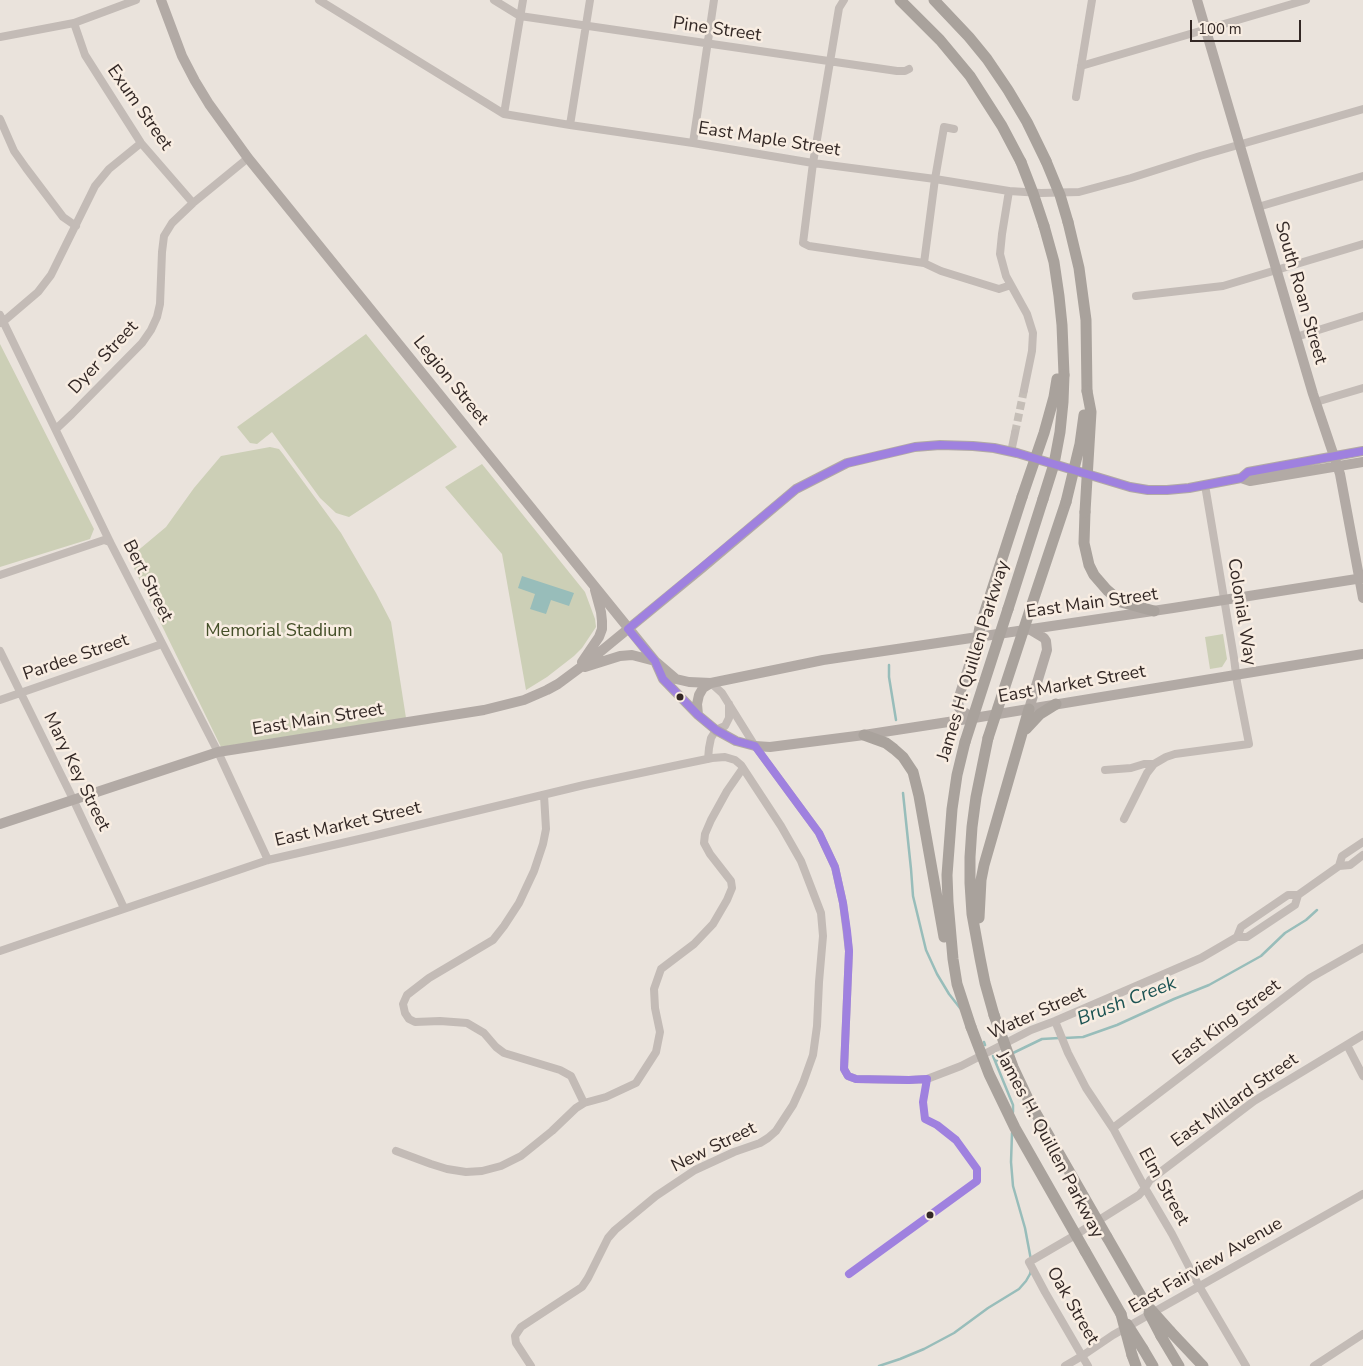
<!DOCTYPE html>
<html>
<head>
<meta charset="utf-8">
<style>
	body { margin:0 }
	#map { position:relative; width:1363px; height:1366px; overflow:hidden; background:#eae3dc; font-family:"Nunito Sans",sans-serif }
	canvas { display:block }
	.scale { position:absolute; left:1190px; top:20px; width:111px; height:22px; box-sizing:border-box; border:2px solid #332825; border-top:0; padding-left:6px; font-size:15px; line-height:18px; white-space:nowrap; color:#332825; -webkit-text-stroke:4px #f8ede2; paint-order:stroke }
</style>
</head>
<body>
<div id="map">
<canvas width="1363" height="1366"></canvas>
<div class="scale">100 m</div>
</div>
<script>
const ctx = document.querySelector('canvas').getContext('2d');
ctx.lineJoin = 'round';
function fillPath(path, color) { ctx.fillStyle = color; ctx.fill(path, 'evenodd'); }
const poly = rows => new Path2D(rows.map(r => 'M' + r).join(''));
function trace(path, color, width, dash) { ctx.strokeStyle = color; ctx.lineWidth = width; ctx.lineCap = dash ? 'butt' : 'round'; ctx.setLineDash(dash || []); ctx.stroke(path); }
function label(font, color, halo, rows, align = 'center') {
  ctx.font = font + ' "Nunito Sans",sans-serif'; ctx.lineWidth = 5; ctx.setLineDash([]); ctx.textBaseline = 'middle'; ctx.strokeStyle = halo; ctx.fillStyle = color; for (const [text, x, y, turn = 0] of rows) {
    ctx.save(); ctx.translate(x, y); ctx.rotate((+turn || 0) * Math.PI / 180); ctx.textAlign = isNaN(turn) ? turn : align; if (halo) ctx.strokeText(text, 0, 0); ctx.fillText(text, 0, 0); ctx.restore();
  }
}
const green = poly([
	[366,334,457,447,349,517,336,513,320,498,272,432,257,444,250,443,237,427],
	[0,344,94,529,90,539,0,567],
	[270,447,279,449,283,454,341,533,376,593,391,622,406,718,221,747,129,558,166,527,194,488,221,456],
	[482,464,585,592,595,619,596,627,582,648,574,656,547,677,526,690,502,554,445,487],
	[1223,634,1227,659,1222,667,1210,669,1205,637]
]);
const water = poly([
	[522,576,574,593,569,606,551,600,546,614,530,609,535,594,518,588]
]);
const stream = poly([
	[889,665,889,677,896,720],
	[903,793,911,869,913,896,926,950,937,974,949,994,960,1008],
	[1065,1038,1083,1037,1117,1025,1174,999,1209,985,1261,956,1285,933,1306,920,1317,910],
	[984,1042,985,1045],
	[1011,1054,1042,1039,1059,1038],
	[993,1056,1013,1105,1013,1112],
	[996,1061,1006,1056],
	[1012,1133,1011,1162,1013,1186,1025,1228,1031,1260],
	[879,1366,900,1359,924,1349,954,1333,988,1308,1019,1289,1026,1281,1030,1274,1031,1270]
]);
const minorTunnel = poly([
	[1015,433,1024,390]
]);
const minor = poly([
	[319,0,504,114,570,125,693,143,813,163,935,179,1009,191,1041,193,1079,192,1131,178,1200,156,1363,109],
	[494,0,520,16,897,71,905,71,909,69],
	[844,0,839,8,813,163,803,243,809,246,924,263,941,271,999,289,1011,285],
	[74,23,85,55,141,143,193,203],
	[0,37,74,23,136,0],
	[1081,66,1306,0],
	[1076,97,1092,0],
	[504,114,523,0],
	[0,119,14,151,26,168,63,217,76,226],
	[570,125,590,0],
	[693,143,714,0],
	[1009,191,1002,234,1000,254,1006,276,1027,314,1033,333,1032,351,1024,390],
	[1258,207,1363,176],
	[924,263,935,179,944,127,954,129],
	[1136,296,1223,286,1363,244],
	[0,315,110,542,218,752,268,860],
	[0,323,4,321,38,292,51,275,95,186,109,169,141,143],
	[1296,337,1363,316],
	[1316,402,1363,388],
	[56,429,72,414,142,343,151,330,157,317,160,304,162,252,164,236,172,223,193,203,248,158],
	[1011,452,1015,433],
	[0,575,104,540,110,542],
	[0,651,73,799,124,908],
	[711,683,722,693,755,746,819,833,835,867,843,903,849,951,844,1069,848,1076,856,1079,909,1080,927,1079,961,1066,1031,1030,1055,1021,1201,958,1237,937,1247,937,1295,905,1298,895],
	[0,700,162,644],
	[708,759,709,748,711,738,716,730,725,726,729,718,729,704],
	[1105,770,1131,768,1144,764,1154,764],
	[544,795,546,829,543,844,534,871,519,903,504,926,493,940,429,978,407,995,403,1004,405,1013,409,1019,415,1022,440,1021,467,1023,484,1033,496,1047,504,1053,560,1070,571,1076,584,1103],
	[1124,819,1147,773,1154,764,1166,757,1175,754,1249,744,1237,682,1234,658,1205,485],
	[1339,866,1342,856,1363,842],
	[1237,937,1241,927,1288,895,1298,895,1339,866,1350,865,1363,855],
	[0,951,268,860,368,837,584,785,683,764,712,758,725,757,735,760,741,765,781,826,801,861,821,913,823,936,819,982,817,1026,813,1055,803,1083,793,1105,776,1131,768,1138,760,1143,734,1152,695,1170,656,1196,615,1230,608,1238,588,1278,582,1287,521,1327,515,1336,516,1343,531,1366],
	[1055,1021,1068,1053,1086,1088,1114,1130,1145,1188,1172,1234,1199,1286,1246,1366],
	[1347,1045,1363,1076],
	[1113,1128,1310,978,1363,948],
	[396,1151,431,1164,447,1169,466,1172,482,1171,501,1166,521,1156,552,1131,576,1108,584,1103,606,1097,636,1083,656,1052,660,1032,655,1008,654,989,661,969,694,944,713,924,727,900,732,888,731,881,710,854,704,843,705,834,711,820,727,791,743,768],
	[1065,1366,1082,1356,1113,1335,1363,1194],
	[1088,1366,1045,1292,1029,1262,1072,1237,1139,1195,1145,1188,1150,1180,1254,1101,1363,1035],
	[1314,1366,1363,1334]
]);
const major = poly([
	[161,0,182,56,195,81,209,104,248,158,655,661,663,679,698,715,716,730,736,741,755,746,770,747,864,735,974,718,1363,654],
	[1197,0,1313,394,1340,474,1363,598],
	[1241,478,1250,481,1363,462],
	[1029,629,1044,638,1046,641,1047,650,1029,709],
	[582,662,599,637,602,629,602,621,601,612,595,590],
	[585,667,620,656,632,655,655,661,676,679,689,682,711,683,823,660,1173,608,1363,578],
	[698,715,697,704,699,695,703,688,711,683],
	[974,718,962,711,959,708,958,700,978,637],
	[0,824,218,752,484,710,524,700,547,690,558,684,589,661,701,569,796,489,847,463,915,447,940,445,973,446,994,448,1017,453,1130,487,1148,490,1167,490,1189,488,1241,478,1248,472,1363,451]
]);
const highway = poly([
	[900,0,940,40,970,76,1002,126,1021,162],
	[934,0,969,37,987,59,1008,90,1027,122,1046,161],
	[1068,222,1079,268,1086,320,1087,391],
	[1044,226,1054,262,1059,296,1062,325,1064,375],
	[1085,512,1084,543,1089,565,1094,575,1107,590,1121,602,1154,611],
	[1031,607,1066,502],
	[1008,609,1043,499],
	[978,637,980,627,1022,497],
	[1026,729,1040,714,1056,704],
	[864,735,886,743,894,749,903,757,913,772,919,796,944,937],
	[988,738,976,797,972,827,970,857,970,883,972,914,980,958,985,983,994,1015],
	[965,742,957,775,952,809,947,875,948,902,953,959,957,984,971,1027],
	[979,918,981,880,984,865,1029,709],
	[1107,1237,1145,1303],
	[1085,1251,1121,1314],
	[1170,1331,1203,1366],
	[1161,1336,1179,1366],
	[1143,1349,1153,1366],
	[1132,1355,1136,1366]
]);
const highwayBridge = poly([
	[1046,161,1060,195,1068,222],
	[1021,162,1033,193,1044,226],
	[1022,497,1044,433,1054,397,1057,379],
	[1043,499,1054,464,1060,432,1063,402,1064,375],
	[1066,502,1080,444,1084,415],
	[1085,512,1091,412,1087,391],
	[988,738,1031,607],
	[965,742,1008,609],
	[994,1015,1013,1067,1030,1103,1107,1237],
	[971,1027,989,1074,1015,1128,1085,1251],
	[1145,1303,1170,1331],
	[1149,1313,1161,1336],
	[1121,1314,1132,1355],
	[1127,1324,1143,1349]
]);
const bus1 = poly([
	[849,1274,977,1181,977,1169,956,1140,937,1125,925,1119,923,1102,927,1079,909,1080,856,1079,848,1076,844,1069,849,951,847,931,843,903,835,867,819,833,755,746,736,741,716,730,698,715,663,679,655,661,628,629,796,489,847,463,915,447,940,445,973,446,994,448,1017,453,1130,487,1148,490,1167,490,1189,488,1241,478,1248,472,1363,451]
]);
const markers = [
	[680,697,4.5,"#332825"],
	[930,1215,4.5,"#332825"]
];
const streetNames = [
	["Pine Street",717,30,8],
	["Exum Street",139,108,55],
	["East Maple Street",769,140,9],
	["South Roan Street",1300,293,74],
	["Dyer Street",104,358,-47],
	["Legion Street",450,381,51],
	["Bert Street",147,581,63],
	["East Main Street",1092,604,-8],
	["Colonial Way",1241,612,81],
	["Pardee Street",76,658,-19],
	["James H. Quillen Parkway",974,661,-73],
	["East Market Street",1072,685,-10],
	["East Main Street",318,720,-9],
	["Mary Key Street",76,772,64],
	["East Market Street",348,825,-13],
	["Water Street",1037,1014,-24],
	["East King Street",1227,1023,-37],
	["East Millard Street",1235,1101,-35],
	["James H. Quillen Parkway",1049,1145,62],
	["New Street",714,1148,-26],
	["Elm Street",1163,1187,61],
	["East Fairview Avenue",1206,1266,-30],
	["Oak Street",1072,1306,60]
];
const parkNames = [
	["Memorial Stadium",279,632]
];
const waterNames = [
	["Brush Creek",1127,1002,-21]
];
fillPath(green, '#cccfb6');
fillPath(water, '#98bdba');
trace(stream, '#98bdba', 2.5);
trace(minorTunnel, '#c5beb7', 8, [8, 4]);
trace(minor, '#c3bbb6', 8);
trace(major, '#b2aaa5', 10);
trace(highway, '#a9a29c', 11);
trace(highwayBridge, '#a9a29c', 11);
trace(bus1, '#9f81df', 8);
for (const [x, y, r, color] of markers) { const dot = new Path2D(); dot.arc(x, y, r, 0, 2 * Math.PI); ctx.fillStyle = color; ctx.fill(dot); trace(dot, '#f8ede2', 2); }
label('18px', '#332825', '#f8ede2', streetNames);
label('18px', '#455029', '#f8ede2', parkNames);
label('italic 19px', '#1b5353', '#f8ede2', waterNames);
</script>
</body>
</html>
